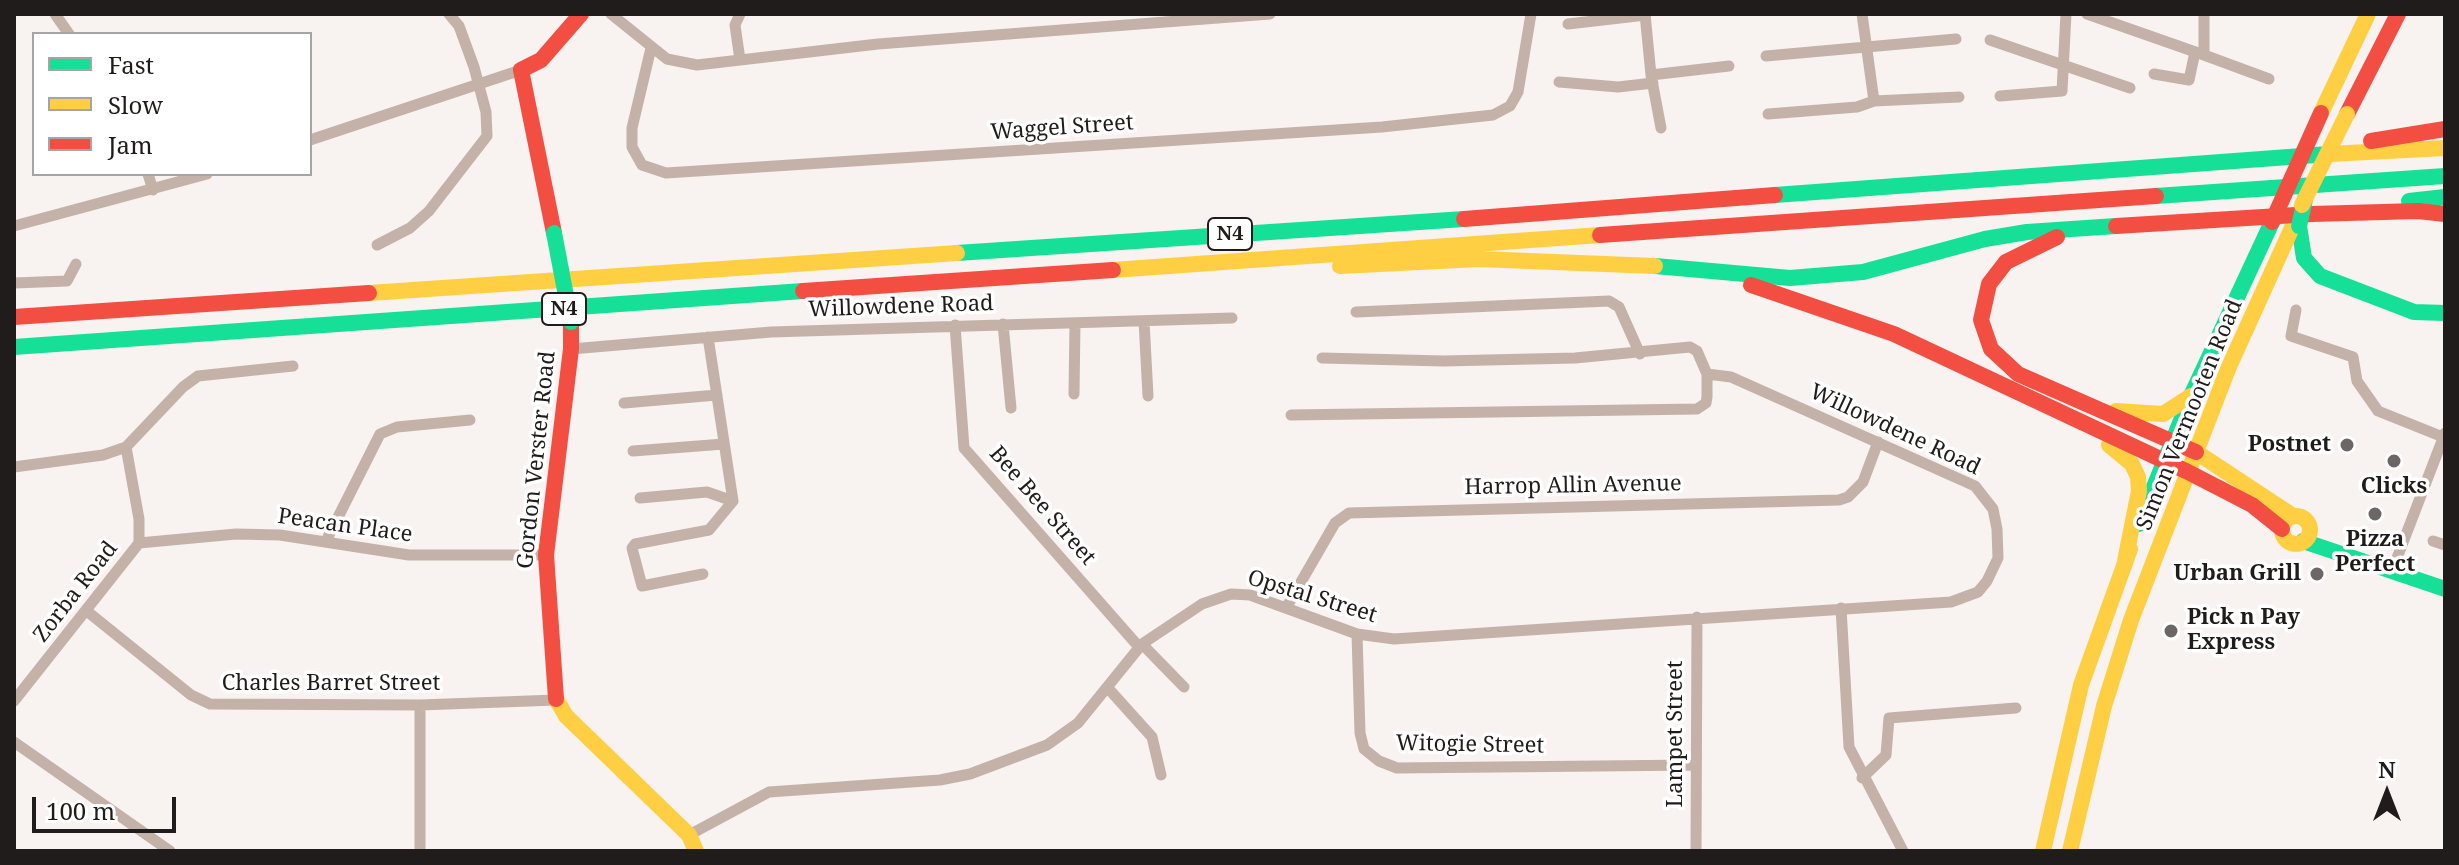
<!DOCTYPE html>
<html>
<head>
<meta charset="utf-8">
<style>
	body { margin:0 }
	#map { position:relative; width:2459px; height:865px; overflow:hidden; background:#f8f2f0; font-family:"Noto Serif",serif }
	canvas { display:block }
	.frame { position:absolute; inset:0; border:16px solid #201c1b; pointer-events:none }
	.legend { position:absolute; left:32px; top:32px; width:280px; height:144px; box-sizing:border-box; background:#fff; border:2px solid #a6a4a4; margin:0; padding:10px 14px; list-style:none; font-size:24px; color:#201c1b }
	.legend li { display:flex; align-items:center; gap:16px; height:40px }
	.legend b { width:40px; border:2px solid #a6a4a4 }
	.north { position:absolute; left:2347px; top:753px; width:80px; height:80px; -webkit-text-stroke:6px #fff; paint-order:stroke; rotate:0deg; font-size:22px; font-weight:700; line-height:32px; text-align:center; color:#201c1b }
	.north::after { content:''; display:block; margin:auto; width:28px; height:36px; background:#201c1b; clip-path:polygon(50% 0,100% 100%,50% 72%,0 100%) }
	.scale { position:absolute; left:32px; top:797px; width:144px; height:36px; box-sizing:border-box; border:4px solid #201c1b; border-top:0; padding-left:10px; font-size:24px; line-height:28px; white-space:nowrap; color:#201c1b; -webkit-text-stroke:6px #fff; paint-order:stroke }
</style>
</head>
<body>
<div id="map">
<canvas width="2459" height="865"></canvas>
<div class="frame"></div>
<ul class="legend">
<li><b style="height:10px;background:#16e098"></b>Fast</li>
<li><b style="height:10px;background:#ffcf43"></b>Slow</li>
<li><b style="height:10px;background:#f24e42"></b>Jam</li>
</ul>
<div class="north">N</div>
<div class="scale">100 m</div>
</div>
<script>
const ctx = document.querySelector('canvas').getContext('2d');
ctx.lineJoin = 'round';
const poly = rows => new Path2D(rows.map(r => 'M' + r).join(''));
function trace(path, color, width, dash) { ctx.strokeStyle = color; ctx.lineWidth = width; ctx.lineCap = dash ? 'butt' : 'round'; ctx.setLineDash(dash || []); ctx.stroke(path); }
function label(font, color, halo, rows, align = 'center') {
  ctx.font = font + ' "Noto Serif",serif'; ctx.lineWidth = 7; ctx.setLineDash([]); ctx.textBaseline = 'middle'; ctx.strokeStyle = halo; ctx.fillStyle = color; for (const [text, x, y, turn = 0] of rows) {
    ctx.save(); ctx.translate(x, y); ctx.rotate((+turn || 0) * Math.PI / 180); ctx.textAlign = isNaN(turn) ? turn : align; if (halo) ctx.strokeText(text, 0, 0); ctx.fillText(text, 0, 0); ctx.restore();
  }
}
const street = poly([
	[55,14,69,34],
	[611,14,667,59,697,65,878,44,1270,14],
	[740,14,735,25,740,60],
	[1645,14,1651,75,1661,128],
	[1862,14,1874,101,1959,97],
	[2087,14,2204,55],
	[2204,14,2204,55,2269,79],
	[1568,24,1646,15],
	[1990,40,2130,88],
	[651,48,632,128,632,147,642,165,666,173,1382,127,1493,115,1510,106,1518,92,1531,14],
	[1766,56,1956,39],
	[2154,74,2189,80,2195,52],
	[1651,75,1729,66],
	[1559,82,1618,87,1653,83],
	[2000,96,2062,91,2066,14],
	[1768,114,1857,107,1874,101],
	[310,140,521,70],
	[148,174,153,190],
	[14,226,207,174],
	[377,245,410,228,429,211,487,136,486,112,474,67,459,26,449,14],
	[14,283,67,281,76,264],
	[2296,310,2291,336,2353,357,2357,381,2378,411,2443,437],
	[1356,312,1609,301,1619,307,1640,354],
	[1144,321,1148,396],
	[1003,324,1011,408],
	[955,325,964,448,1139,647],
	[571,349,771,332,1232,318],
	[1074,394,1075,323],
	[624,403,717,395],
	[1291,415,1697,409,1706,403,1707,397,1707,374,1697,351,1690,347,1575,358,1444,361,1322,358],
	[126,447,139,519,139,543],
	[633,451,724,444],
	[14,467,103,455,126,447,183,387,198,376,293,366],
	[640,498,707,492,733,501],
	[326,541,380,434,397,427,470,420],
	[2433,541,2445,545],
	[139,543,236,534,280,535,409,555,546,555],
	[2392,571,2445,433],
	[703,574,642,586,632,548,635,544,709,530,733,501,708,337],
	[1286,608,1335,523,1349,513,1839,500,1848,497,1863,482,1878,442],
	[1841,608,1849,747,1903,851],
	[88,612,191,695,210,704,420,705,556,700],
	[1357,634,1360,733,1364,749,1379,761,1397,768,1696,765],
	[1142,644,1184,687],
	[1107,687,1152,737,1161,775],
	[14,701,139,543],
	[14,742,170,851],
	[1862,778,1886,755,1889,718,2016,708],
	[689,835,769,792,940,780,970,774,1047,745,1078,723,1142,644,1202,604,1231,594,1250,595,1357,634,1394,639,1951,602,1978,592,1987,581,1998,558,1997,529,1993,509,1975,486,1731,377,1707,374],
	[420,851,420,705],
	[1696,851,1697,617]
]);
const fast = poly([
	[1775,195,2329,154],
	[2156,196,2445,176],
	[2409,201,2445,197],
	[2299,226,2304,258,2320,276,2414,312,2445,313],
	[957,253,1464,219],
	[1655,266,1790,278,1863,272,1985,239,2027,232,2116,226],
	[14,347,803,291],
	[2139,524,2191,396,2272,222],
	[2303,541,2445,589]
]);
const slow = poly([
	[2321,113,2368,14],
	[2329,154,2445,148],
	[1340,266,1479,259,1655,266],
	[1113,270,1600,235],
	[369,293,957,253],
	[2116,411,2163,414,2191,396],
	[2109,445,2132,464,2138,477,2139,491,2125,561],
	[2196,452,2293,516],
	'2282 530a14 14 0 1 1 28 0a14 14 0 1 1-28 0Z',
	[556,699,566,716,689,835,696,851],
	[2043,851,2081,685,2130,549],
	[2070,851,2104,706,2131,620,2228,369,2295,221]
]);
const jam = poly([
	[2347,114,2398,14],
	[2371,141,2445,129],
	[1464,219,1775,195],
	[2116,226,2312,214,2418,211,2445,214],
	[554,233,521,70,541,60,581,14],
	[1600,235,2156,196],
	[2057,237,2006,262,1989,284,1981,320,1991,349,2018,374,2196,452],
	[1751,285,1894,334,2188,472],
	[803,291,1113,270],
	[14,317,369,293],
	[2188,472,2252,505,2282,529],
	[556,699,546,555,571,349,571,322]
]);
const fastBridge = poly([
	[2299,226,2306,195],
	[554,233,571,322]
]);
const slowBridge = poly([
	[2302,205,2347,114]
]);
const jamBridge = poly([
	[2272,222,2321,113]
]);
const markers = [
	[2347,445,8,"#6c6766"],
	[2394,461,8,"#6c6766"],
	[2375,514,8,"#6c6766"],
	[2317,574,8,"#6c6766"],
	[2171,631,8,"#6c6766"]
];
const shields = [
	[1230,234,44],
	[564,309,44]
];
const shieldNames = [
	["N4",1230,234],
	["N4",564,309]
];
const streetNames = [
	["Waggel Street",1062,128,-4],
	["Willowdene Road",901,307,-2],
	["Simon Vermooten Road",2190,415,-68],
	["Willowdene Road",1895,430,25],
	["Gordon Verster Road",537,460,-84],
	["Harrop Allin Avenue",1573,486,-1],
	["Bee Bee Street",1042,506,49],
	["Peacan Place",345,526,8],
	["Zorba Road",76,592,-52],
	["Opstal Street",1312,597,17],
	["Charles Barret Street",331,684],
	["Lampet Street",1676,734,-90],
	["Witogie Street",1470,745,1]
];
const poiNames = [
	["Postnet",2331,445],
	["Clicks",2394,487,"center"],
	["Pizza",2375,540,"center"],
	["Perfect",2375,565,"center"],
	["Urban Grill",2301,574],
	["Pick n Pay",2187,618,"left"],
	["Express",2187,643,"left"]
];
trace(street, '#c4b2a9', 11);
trace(fast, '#16e098', 16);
trace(slow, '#ffcf43', 16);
trace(jam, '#f24e42', 16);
trace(fastBridge, '#16e098', 16);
trace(slowBridge, '#ffcf43', 16);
trace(jamBridge, '#f24e42', 16);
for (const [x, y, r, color] of markers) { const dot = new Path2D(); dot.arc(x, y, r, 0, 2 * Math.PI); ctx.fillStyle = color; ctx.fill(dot); trace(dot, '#fff', 3); }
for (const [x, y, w] of shields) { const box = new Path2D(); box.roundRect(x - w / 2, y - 16, w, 32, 6); ctx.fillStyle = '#fff'; ctx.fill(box); trace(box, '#201c1b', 2); }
label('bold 20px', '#201c1b', null, shieldNames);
label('22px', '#201c1b', '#fff', streetNames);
label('bold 22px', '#201c1b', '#fff', poiNames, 'right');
</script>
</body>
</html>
